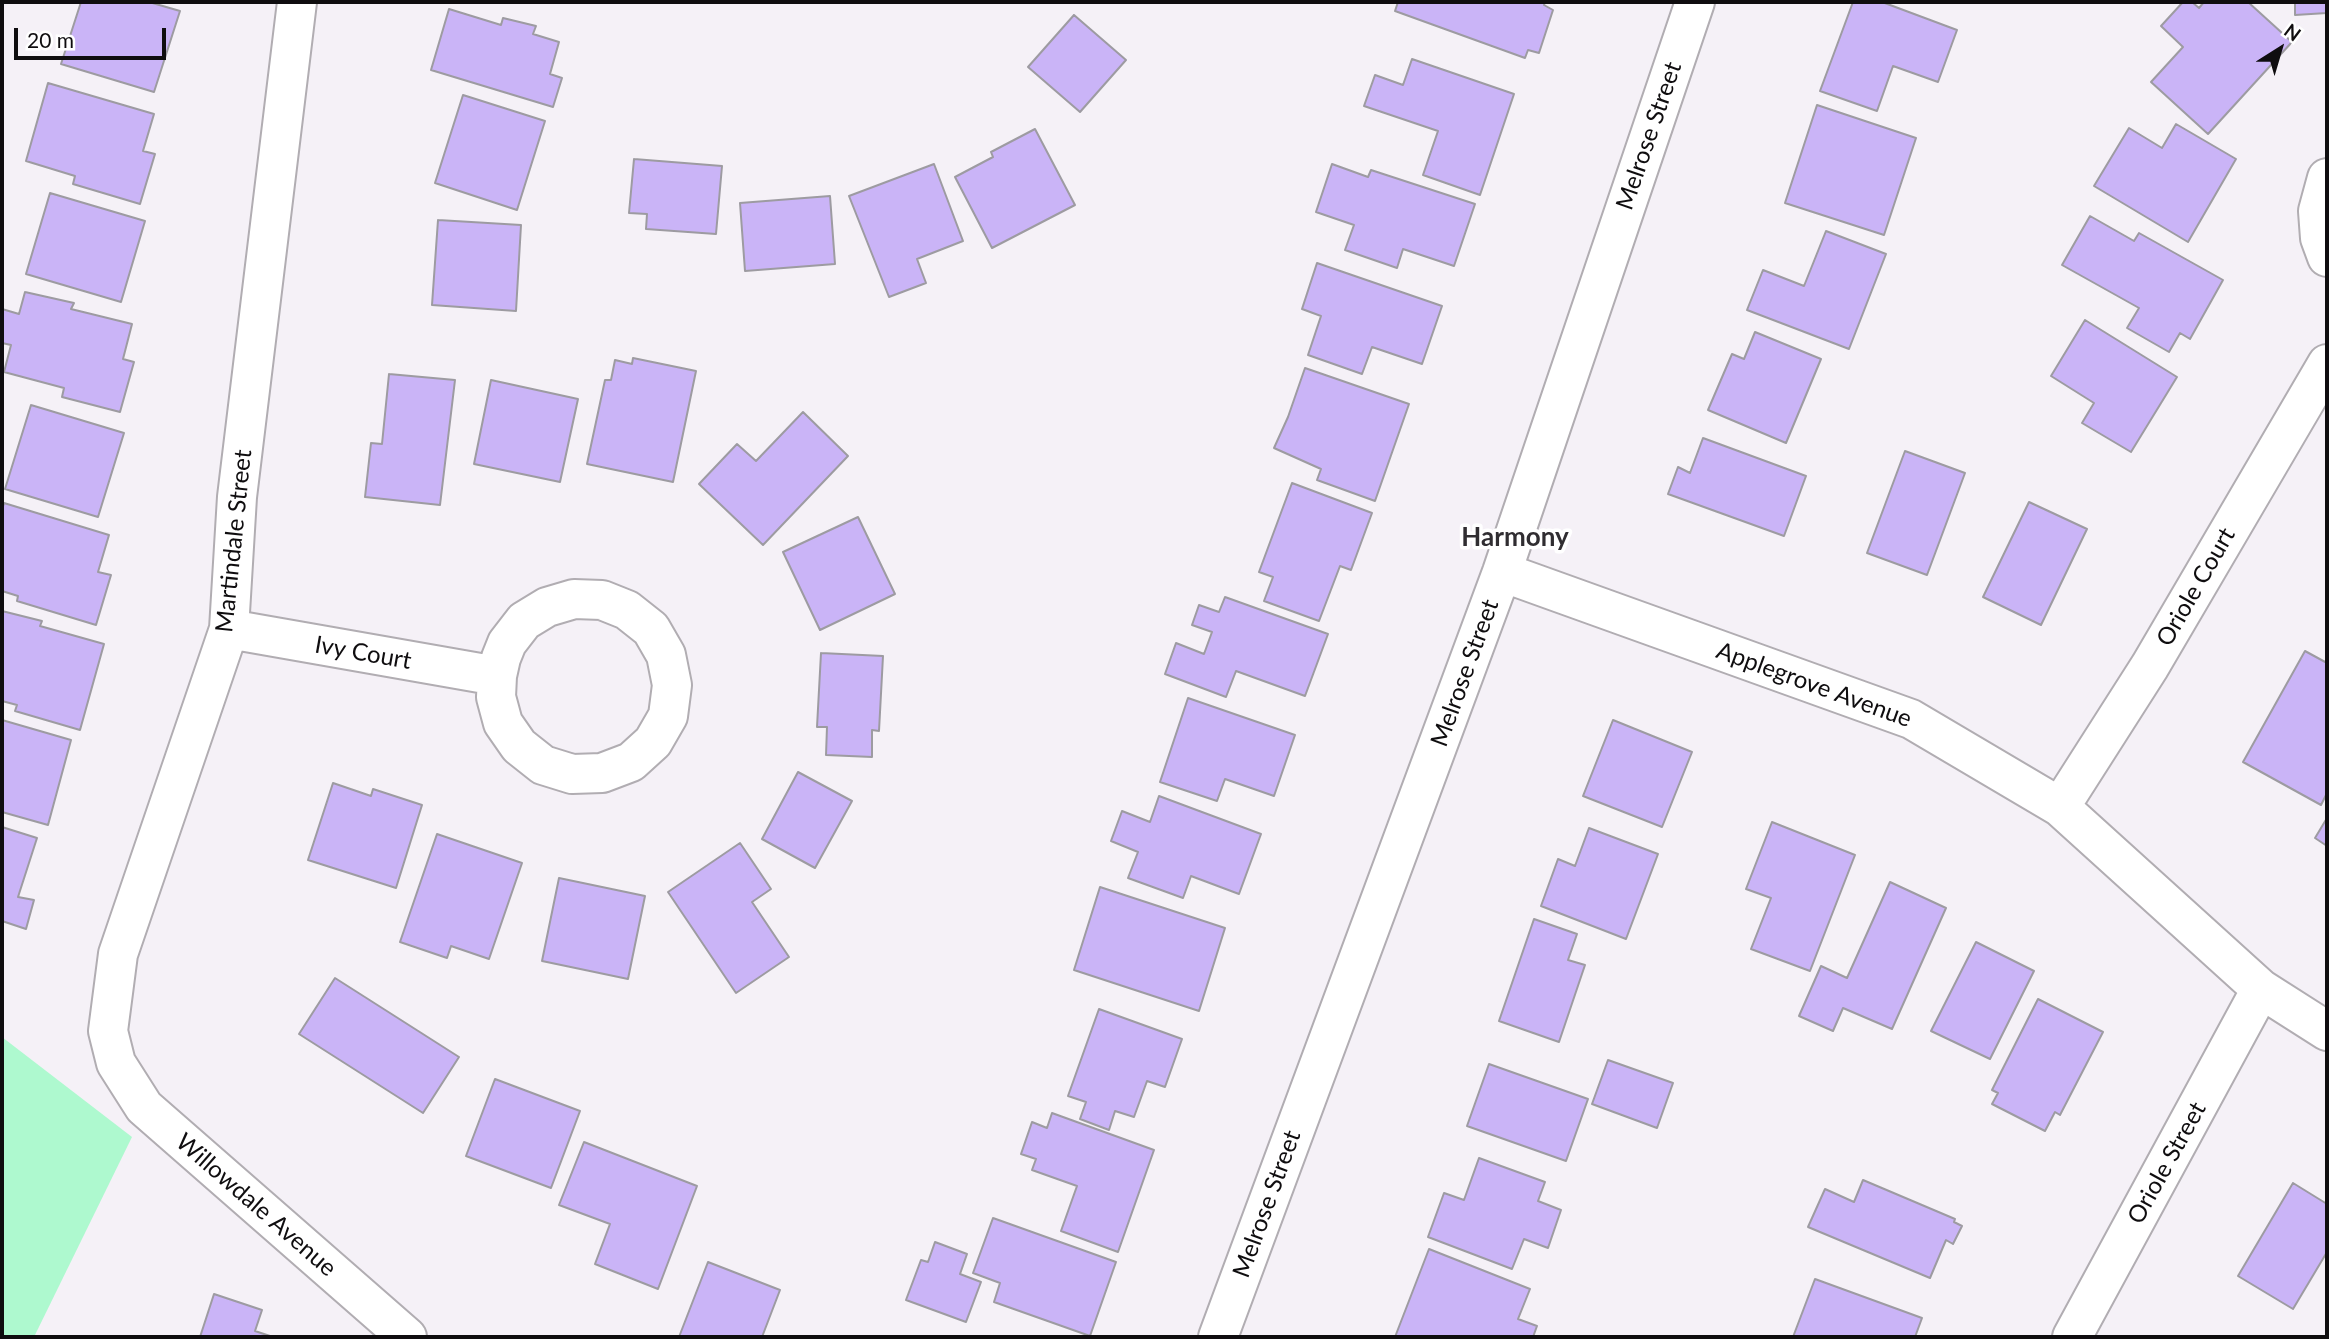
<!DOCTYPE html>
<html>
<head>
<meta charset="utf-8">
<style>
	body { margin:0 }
	#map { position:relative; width:2329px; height:1339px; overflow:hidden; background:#f5f1f7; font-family:Lato,sans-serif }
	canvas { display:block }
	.frame { position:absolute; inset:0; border:4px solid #0f0d0f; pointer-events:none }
	.north { position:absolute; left:2245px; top:14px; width:70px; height:70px; -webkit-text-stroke:5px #fff; paint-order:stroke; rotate:37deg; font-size:19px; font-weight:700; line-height:28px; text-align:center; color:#0f0d0f }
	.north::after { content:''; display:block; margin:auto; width:24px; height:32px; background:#0f0d0f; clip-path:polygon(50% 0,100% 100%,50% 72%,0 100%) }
	.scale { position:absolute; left:14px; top:28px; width:152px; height:32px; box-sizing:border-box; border:4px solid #0f0d0f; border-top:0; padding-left:9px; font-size:21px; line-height:24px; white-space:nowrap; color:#0f0d0f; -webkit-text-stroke:5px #fff; paint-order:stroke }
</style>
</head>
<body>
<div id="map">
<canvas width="2329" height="1339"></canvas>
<div class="frame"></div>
<div class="north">N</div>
<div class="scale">20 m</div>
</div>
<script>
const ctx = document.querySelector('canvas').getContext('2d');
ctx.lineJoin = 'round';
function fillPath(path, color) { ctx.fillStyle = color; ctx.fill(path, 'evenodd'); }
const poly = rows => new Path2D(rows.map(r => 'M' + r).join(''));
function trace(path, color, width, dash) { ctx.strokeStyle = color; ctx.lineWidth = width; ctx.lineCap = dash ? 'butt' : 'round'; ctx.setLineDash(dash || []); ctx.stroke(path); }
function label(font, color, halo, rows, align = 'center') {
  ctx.font = font + ' Lato,sans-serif'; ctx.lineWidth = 7; ctx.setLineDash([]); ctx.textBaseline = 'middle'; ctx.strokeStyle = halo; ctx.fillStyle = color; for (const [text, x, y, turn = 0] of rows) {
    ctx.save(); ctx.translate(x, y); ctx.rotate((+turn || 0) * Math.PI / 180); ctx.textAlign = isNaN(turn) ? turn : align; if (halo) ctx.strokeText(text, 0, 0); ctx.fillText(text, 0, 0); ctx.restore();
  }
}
const green = poly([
	[2,1037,132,1137,34,1337,2,1337]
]);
const building = poly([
	[81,2,149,2,180,11,154,92,61,64,81,2],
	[1398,2,1545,2,1544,5,1553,10,1539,53,1528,50,1525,58,1395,11,1398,2],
	[1853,2,1882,2,1957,30,1938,82,1893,66,1877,111,1820,91,1853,2],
	[2183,2,2192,2,2199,8,2204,2,2248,2,2292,42,2208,134,2151,82,2183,47,2161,26,2183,2],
	[2295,2,2327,2,2327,13,2295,15,2295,2],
	[449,9,501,25,503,18,536,26,533,34,559,42,550,74,562,78,553,107,431,70,449,9],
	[1074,15,1126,60,1080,112,1028,67,1074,15],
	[1412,59,1514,94,1480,195,1423,175,1438,131,1364,106,1375,75,1403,85,1412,59],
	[48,83,154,114,143,151,155,154,140,204,73,184,75,176,26,161,48,83],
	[463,95,545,121,517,210,435,183,463,95],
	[1817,105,1916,138,1884,235,1785,203,1817,105],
	[2176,124,2236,159,2188,242,2094,186,2129,128,2162,148,2176,124],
	[1035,129,1075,205,992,248,955,177,993,157,991,152,1035,129],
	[634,159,722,166,716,234,646,229,647,214,629,213,634,159],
	[934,164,963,241,917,259,926,283,889,297,849,196,934,164],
	[1332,164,1368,177,1371,170,1475,204,1454,266,1403,249,1397,268,1345,250,1354,225,1316,212,1332,164],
	[50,193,145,221,121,302,26,274,50,193],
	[830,196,835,264,745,271,740,203,830,196],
	[2090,216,2134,241,2139,233,2223,280,2190,339,2180,333,2169,352,2127,328,2139,308,2062,265,2090,216],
	[438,220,521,225,516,311,432,305,438,220],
	[1826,231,1886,254,1849,349,1747,310,1763,270,1804,286,1826,231],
	[1317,263,1442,306,1422,364,1372,347,1362,374,1308,355,1321,316,1302,309,1317,263],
	[25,292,74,303,71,309,132,324,123,359,134,362,120,412,62,397,64,388,4,372,11,345,2,343,2,309,19,314,25,292],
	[2085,320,2177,377,2131,452,2082,423,2094,403,2051,376,2085,320],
	[1755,332,1821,359,1786,443,1708,410,1732,354,1744,359,1755,332],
	[633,358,696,371,673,482,587,464,605,380,611,380,615,360,632,364,633,358],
	[1305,368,1409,404,1375,501,1317,480,1321,469,1274,448,1288,417,1305,368],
	[389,374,455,380,440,505,365,497,371,443,382,444,389,374],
	[491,380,578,399,560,482,474,464,491,380],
	[31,405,124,433,98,517,5,489,31,405],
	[803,412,848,456,763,545,699,484,737,444,756,461,803,412],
	[1703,438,1806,476,1784,536,1668,494,1678,467,1690,473,1703,438],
	[1905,451,1965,473,1927,575,1867,553,1905,451],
	[1292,483,1372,513,1351,570,1340,566,1319,621,1264,601,1273,577,1259,572,1292,483],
	[2029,502,2087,529,2041,625,1983,597,2029,502],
	[4,503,109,535,98,572,111,575,96,625,17,601,18,596,2,591,2,510,4,503],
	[858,517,895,594,820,630,783,552,858,517],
	[1225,597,1328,634,1305,696,1236,671,1226,697,1165,674,1176,643,1204,654,1212,632,1192,625,1199,605,1219,612,1225,597],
	[2,611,42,621,40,626,104,644,80,730,15,711,17,705,2,701,2,611],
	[2305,651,2327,663,2327,793,2321,805,2243,762,2305,651],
	[821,653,883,656,879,731,872,730,872,757,826,755,827,727,817,727,821,653],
	[1188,698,1295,735,1274,796,1225,779,1217,801,1160,782,1188,698],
	[2,720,71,740,48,825,2,812,2,720],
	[1613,720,1692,752,1662,827,1583,796,1613,720],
	[798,772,852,801,815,868,762,839,798,772],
	[333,783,371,796,373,789,422,805,396,888,308,860,333,783],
	[1159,796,1261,834,1239,894,1191,876,1183,898,1128,878,1138,852,1111,841,1122,811,1150,822,1159,796],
	[2327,818,2327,846,2315,838,2327,818],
	[1772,822,1855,855,1810,971,1751,949,1771,898,1746,889,1772,822],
	[2,827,37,838,18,897,34,900,26,929,2,921,2,827],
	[1589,828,1658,854,1626,939,1541,906,1558,859,1575,866,1589,828],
	[437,834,522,863,489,959,451,946,447,958,400,942,437,834],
	[740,843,771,889,752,902,789,957,736,993,668,892,740,843],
	[559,878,645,896,628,979,542,961,559,878],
	[1890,882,1946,908,1892,1029,1843,1008,1833,1031,1799,1016,1821,966,1847,978,1890,882],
	[1100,887,1225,928,1199,1011,1074,970,1100,887],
	[1534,919,1577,934,1568,960,1585,965,1559,1042,1499,1021,1534,919],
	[1976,942,2034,971,1990,1059,1931,1031,1976,942],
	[335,978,459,1057,423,1113,299,1034,335,978],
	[2038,999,2103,1032,2060,1115,2055,1112,2045,1131,1992,1104,1998,1093,1992,1090,2038,999],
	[1099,1009,1182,1039,1165,1087,1147,1081,1134,1117,1115,1111,1109,1130,1080,1119,1086,1102,1068,1096,1099,1009],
	[1608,1060,1673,1083,1657,1128,1592,1104,1608,1060],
	[1489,1064,1588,1099,1566,1161,1467,1126,1489,1064],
	[495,1079,580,1111,551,1188,466,1156,495,1079],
	[1052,1113,1154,1150,1118,1252,1061,1231,1077,1186,1032,1170,1036,1159,1021,1154,1032,1122,1047,1128,1052,1113],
	[584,1142,697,1186,658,1289,595,1264,610,1224,559,1205,584,1142],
	[1479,1158,1545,1182,1538,1201,1561,1210,1548,1248,1524,1239,1512,1269,1428,1237,1444,1193,1464,1200,1479,1158],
	[1863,1180,1955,1219,1954,1222,1962,1226,1953,1244,1946,1240,1930,1278,1808,1227,1825,1189,1854,1202,1863,1180],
	[2293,1183,2327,1204,2327,1252,2293,1309,2238,1276,2293,1183],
	[993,1218,1116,1262,1090,1336,994,1302,1000,1283,973,1273,993,1218],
	[935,1242,967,1254,960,1274,981,1282,966,1322,906,1300,921,1260,928,1262,935,1242],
	[1429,1249,1530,1289,1518,1319,1537,1326,1533,1337,1395,1337,1429,1249],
	[708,1262,780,1290,762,1337,679,1337,708,1262],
	[1815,1279,1922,1318,1915,1337,1793,1337,1815,1279],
	[214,1294,262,1310,255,1331,273,1337,200,1337,214,1294]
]);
const minor = poly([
	[297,2,237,497,229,629,118,954,108,1031,116,1063,144,1107,407,1337],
	[2327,178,2318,211,2320,238,2327,257],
	[1502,572,1911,719,2060,807,2261,989,2327,1031],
	[229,629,497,676,501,658,507,643,524,621,547,607,574,599,602,600,627,610,651,629,666,655,672,685,668,716,653,742,631,762,602,773,572,774,543,765,519,746,503,723,496,697,497,676],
	[2060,807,2150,666,2327,364],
	[1218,1337,1502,572,1695,2],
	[2072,1337,2261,989]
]);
const streetNames = [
	["Melrose Street",1649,136,-71],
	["Martindale Street",234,541,-84],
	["Oriole Court",2196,587,-60],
	["Ivy Court",363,653,10],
	["Melrose Street",1465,673,-70],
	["Applegrove Avenue",1814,685,20],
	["Oriole Street",2167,1163,-61],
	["Melrose Street",1267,1204,-70],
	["Willowdale Avenue",256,1205,41]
];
const neighbourhoodNames = [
	["Harmony",1515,538]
];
fillPath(green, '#aef9cf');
fillPath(building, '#cab4f7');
trace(building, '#9d9ba1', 2);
trace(minor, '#b1adb2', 42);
trace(minor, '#fff', 38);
label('24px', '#0f0d0f', '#fff', streetNames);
label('bold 26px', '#302d31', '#fff', neighbourhoodNames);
</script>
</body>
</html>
